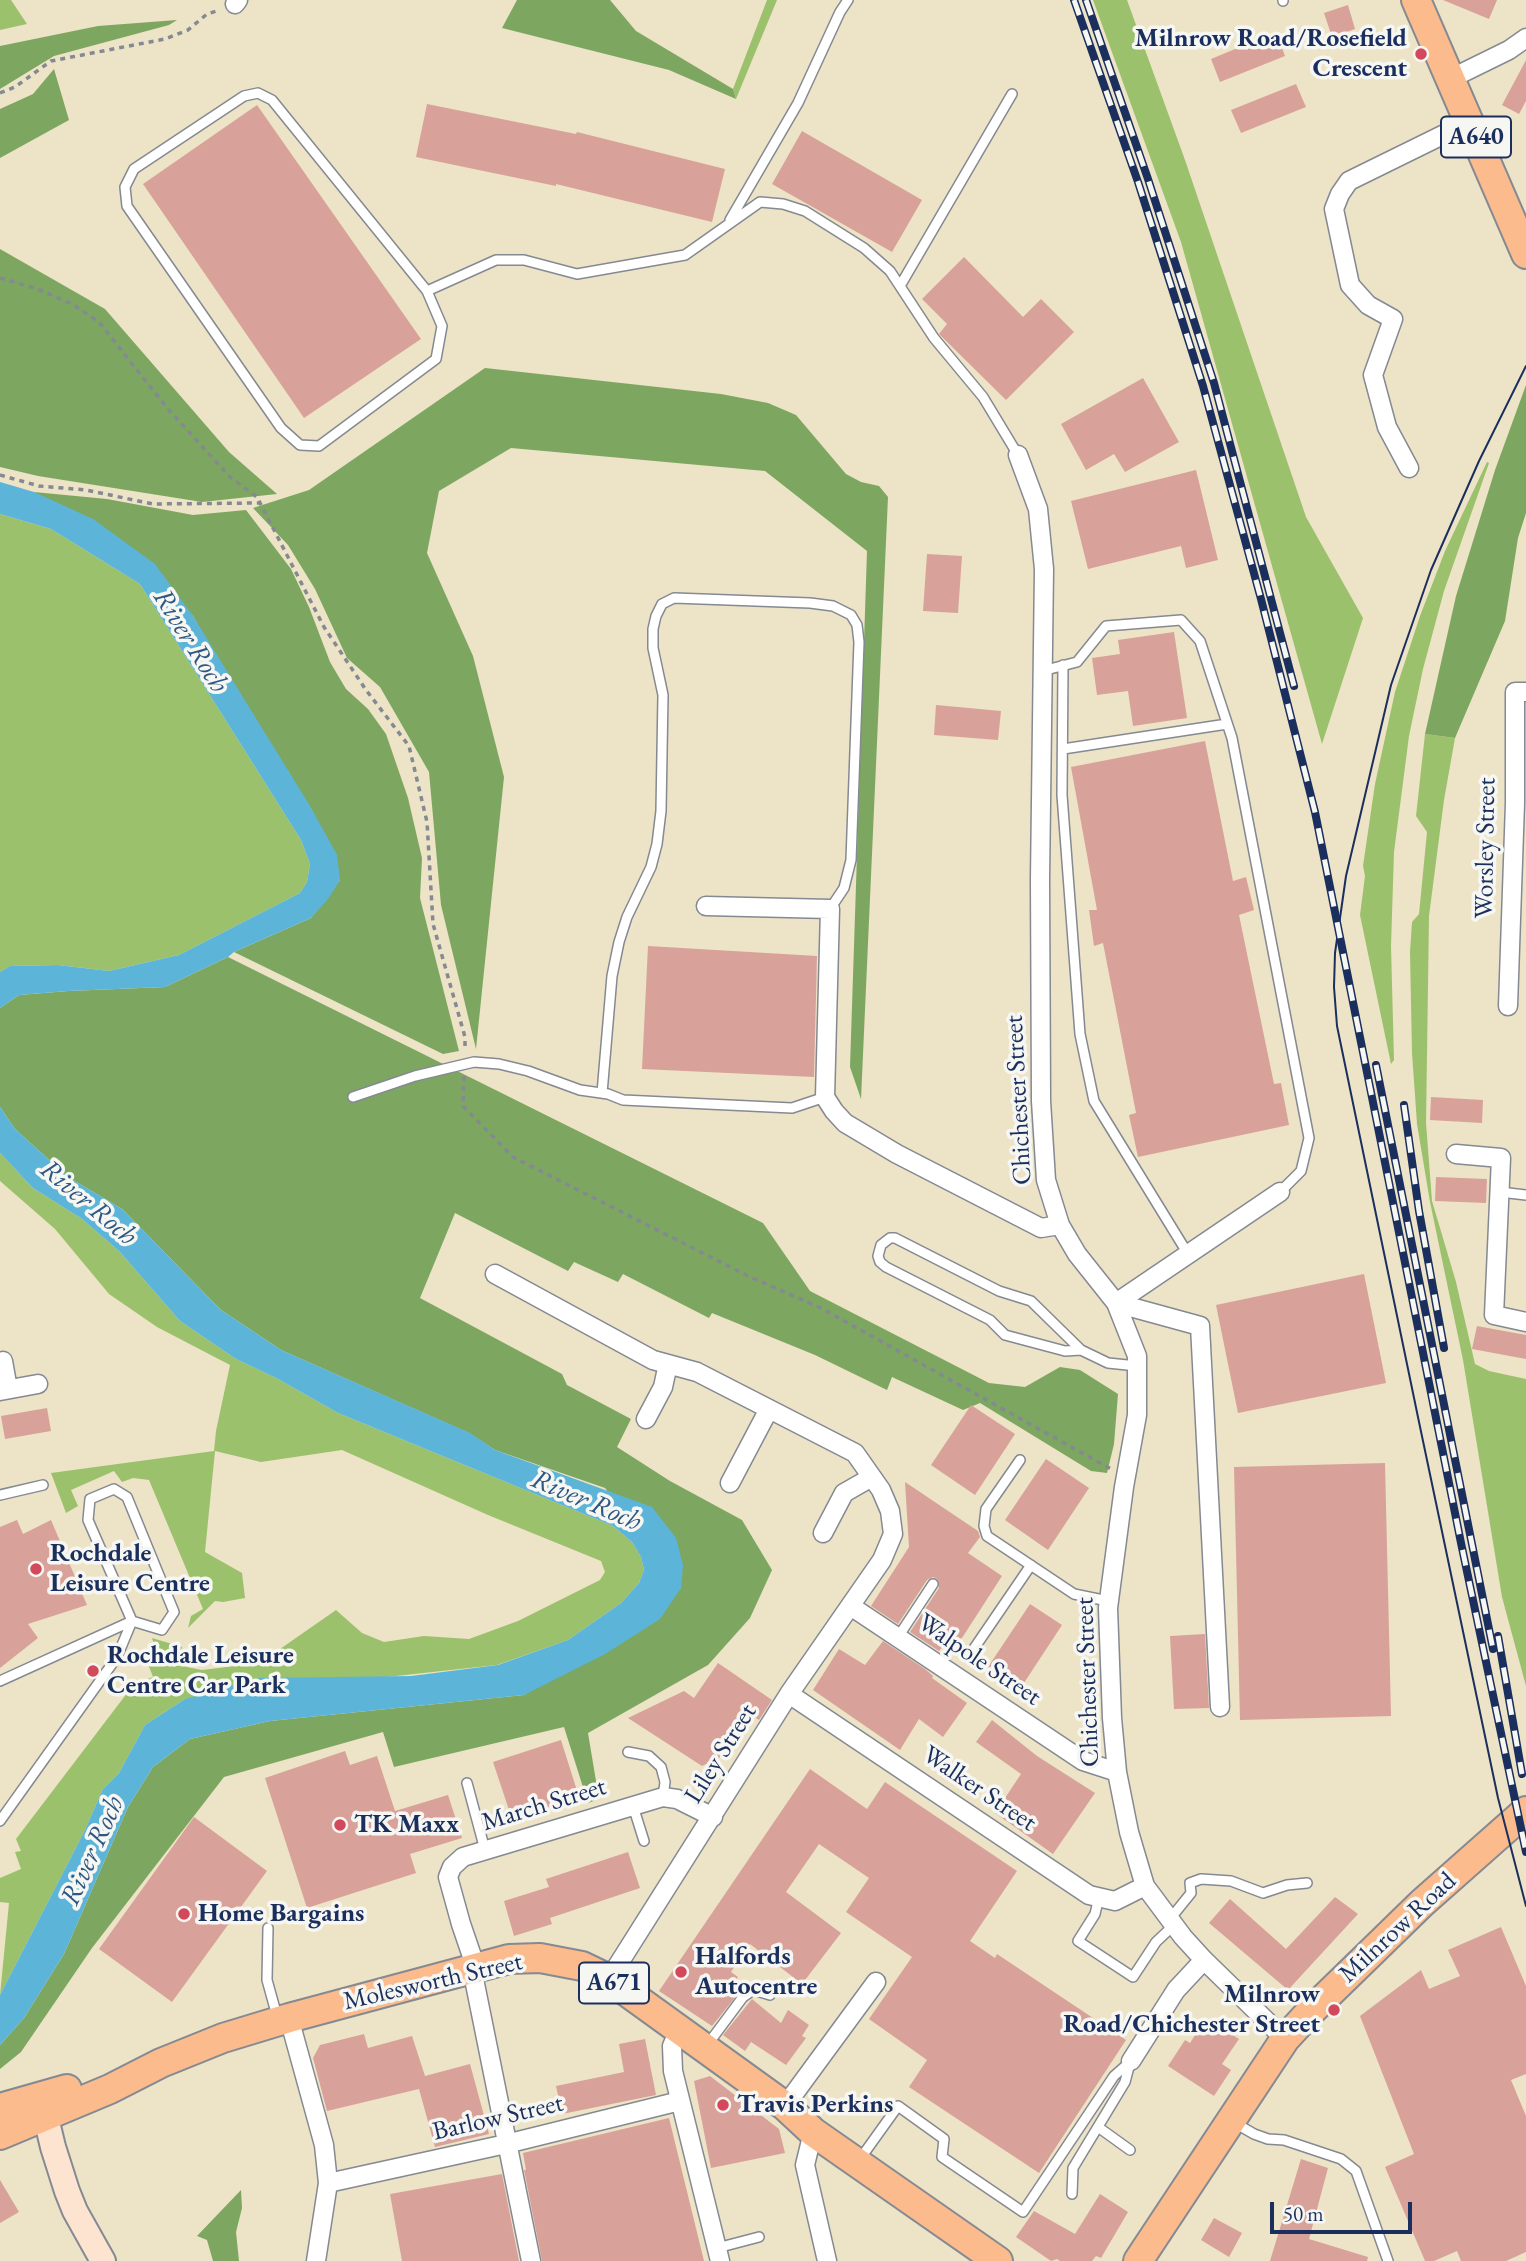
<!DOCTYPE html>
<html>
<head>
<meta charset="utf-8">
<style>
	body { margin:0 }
	#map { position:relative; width:1526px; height:2261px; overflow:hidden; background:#ede3c6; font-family:"EB Garamond",serif }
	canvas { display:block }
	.scale { position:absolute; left:1270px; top:2202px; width:142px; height:32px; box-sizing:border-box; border:4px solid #1b2f5e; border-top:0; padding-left:9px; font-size:21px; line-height:24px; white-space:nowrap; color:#1b2f5e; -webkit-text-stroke:5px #f6f6f2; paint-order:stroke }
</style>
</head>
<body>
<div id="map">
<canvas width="1526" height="2261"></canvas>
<div class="scale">50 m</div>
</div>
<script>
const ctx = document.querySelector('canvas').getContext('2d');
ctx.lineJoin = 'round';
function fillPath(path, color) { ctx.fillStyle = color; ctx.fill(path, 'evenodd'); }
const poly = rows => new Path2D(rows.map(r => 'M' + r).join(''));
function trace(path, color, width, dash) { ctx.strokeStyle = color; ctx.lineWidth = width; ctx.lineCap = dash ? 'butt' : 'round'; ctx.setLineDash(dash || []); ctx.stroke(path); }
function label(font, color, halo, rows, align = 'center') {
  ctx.font = font + ' "EB Garamond",serif'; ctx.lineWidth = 7; ctx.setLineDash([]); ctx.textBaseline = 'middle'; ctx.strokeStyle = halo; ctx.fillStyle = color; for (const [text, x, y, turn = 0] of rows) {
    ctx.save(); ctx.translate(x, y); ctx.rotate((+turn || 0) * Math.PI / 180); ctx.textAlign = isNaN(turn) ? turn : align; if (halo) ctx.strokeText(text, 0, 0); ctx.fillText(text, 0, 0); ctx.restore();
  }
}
const green = poly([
	[0,0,11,0,27,24,0,30],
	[767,0,777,0,736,99,733,89],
	[1093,0,1127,0,1185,160,1306,517,1363,618,1322,744,1181,242],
	[1487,462,1489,463,1444,591,1423,669,1409,736,1394,852,1391,946,1394,1060,1391,1064,1360,915,1365,876,1363,866,1375,784,1395,692,1420,616,1445,551],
	[0,514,51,529,140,584,301,840,310,864,307,882,300,893,179,955,109,971,58,965,10,966,0,972],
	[1425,734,1455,738,1444,800,1429,916,1426,1123,1432,1201,1456,1282,1475,1364,1489,1371,1526,1379,1526,1686,1502,1597,1463,1360,1430,1202,1417,1124,1412,1053,1410,952,1412,922,1419,914,1427,832,1416,816],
	[0,1153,33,1188,82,1219,120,1252,180,1321,236,1359,278,1379,338,1413,613,1526,632,1542,641,1557,644,1570,639,1583,621,1603,568,1640,497,1665,185,1699,145,1725,119,1773,103,1789,84,1832,0,1995,9,1903,0,1902,0,1878,21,1869,15,1852,21,1851,16,1839,134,1684,153,1677,148,1664,159,1660,152,1638,182,1647,177,1665,202,1670,260,1663,336,1610,362,1633,384,1642,424,1636,469,1639,518,1621,600,1580,605,1572,601,1561,488,1515,342,1450,261,1462,215,1451,205,1552,242,1573,245,1598,223,1602,215,1601,188,1628,191,1616,203,1609,149,1480,133,1478,122,1482,114,1471,71,1490,78,1506,66,1513,51,1473,214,1451,216,1431,230,1365,157,1327,109,1294,55,1229,0,1181]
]);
const forest = poly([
	[517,0,610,0,636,31,733,89,736,99,669,70,502,28],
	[177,20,169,25,54,56,0,89,0,46,98,26],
	[54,69,69,120,0,158,0,109,33,94],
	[0,249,105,309,229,452,277,494,202,502,38,476,0,467],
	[485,368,721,394,768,403,796,415,846,474,861,482,879,486,888,497,861,1099,850,1067,867,551,765,471,511,448,439,491,427,553,473,656,504,777,476,1049,441,905,429,772,380,687,347,658,315,589,288,545,253,508,309,490],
	[1526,385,1526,513,1518,538,1505,621,1455,738,1425,734,1456,596,1495,470],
	[34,492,107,499,193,515,246,510,291,569,309,607,330,662,346,689,368,709,386,734,408,798,422,858,420,898,459,1051,443,1054,234,952,311,918,340,880,193,616],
	[228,957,763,1223,810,1291,989,1383,1025,1387,1060,1367,1080,1370,1118,1394,1114,1444,1107,1473,1091,1471,980,1403,963,1410,892,1377,887,1390,815,1355,712,1313,709,1318,623,1274,618,1282,574,1262,568,1271,455,1213,420,1298,562,1374,567,1385,631,1419,617,1447,670,1481,742,1520,772,1570,750,1618,708,1665,588,1733,599,1799,588,1803,564,1727,394,1767,383,1732,224,1777,92,1948,21,2052,0,2069,0,2045,24,2018,64,1954,128,1807,153,1767,190,1739,270,1721,524,1695,681,1588,605,1488,495,1450,469,1433,281,1350,221,1310,122,1209,68,1177,15,1129,0,1107,0,1008,19,995,68,991,165,987],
	[241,2190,242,2208,236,2232,239,2261,213,2261,207,2240,197,2236]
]);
const water = poly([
	[0,482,34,492,93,519,155,564,193,616,310,806,337,855,340,880,328,899,311,918,234,952,228,957,165,987,68,991,19,995,0,1008,0,972,10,966,58,965,109,971,179,955,300,893,307,882,310,864,301,840,140,584,51,529,0,514],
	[0,1107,15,1129,68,1177,122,1209,221,1310,281,1350,470,1433,495,1450,652,1507,676,1538,683,1565,681,1588,660,1619,605,1654,524,1695,270,1721,190,1739,153,1767,128,1807,64,1954,24,2018,0,2045,0,1995,84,1832,103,1789,119,1773,145,1725,185,1699,260,1678,411,1676,498,1665,568,1640,621,1603,639,1583,644,1570,641,1557,632,1542,613,1526,338,1413,278,1379,236,1359,180,1321,120,1252,82,1219,33,1188,0,1153]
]);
const building = poly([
	[1443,0,1497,0,1489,19],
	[1348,5,1355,29,1332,37,1324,13],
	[1276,32,1285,56,1220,82,1211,59],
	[1526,60,1526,101,1519,114,1502,105],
	[1296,84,1306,107,1241,133,1231,110],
	[427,104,576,134,577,132,725,169,712,222,556,184,556,186,416,157],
	[257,105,421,339,304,418,143,184],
	[802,131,922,200,892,252,772,184],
	[964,257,1023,317,1041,299,1074,332,1006,400,939,334,947,324,922,299],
	[1143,378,1179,442,1125,472,1114,454,1086,470,1061,424],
	[1196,470,1218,560,1186,568,1181,546,1088,569,1071,501],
	[927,554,962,556,958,613,923,611],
	[1174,632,1187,718,1133,726,1128,691,1097,695,1092,658,1120,654,1118,640],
	[936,705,1001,711,998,740,934,735],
	[1205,741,1233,881,1246,877,1254,910,1239,915,1274,1084,1281,1083,1289,1125,1138,1157,1129,1115,1136,1113,1103,943,1094,946,1089,910,1097,910,1071,767],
	[648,946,817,956,814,1077,642,1069],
	[1431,1097,1483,1100,1482,1123,1430,1120],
	[1436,1177,1487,1179,1486,1203,1435,1201],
	[1364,1274,1386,1383,1238,1413,1216,1305],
	[1477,1326,1526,1335,1526,1359,1472,1349],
	[971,1405,1015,1434,975,1495,931,1465],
	[47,1408,51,1431,5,1439,1,1416],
	[1046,1459,1089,1488,1048,1550,1005,1520],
	[1385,1463,1391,1716,1240,1720,1234,1467],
	[905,1482,978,1531,980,1537,968,1553,1002,1576,962,1638,947,1642,939,1651,910,1632,939,1588,937,1579,933,1577,927,1580,898,1624,871,1606,909,1547],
	[17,1520,23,1534,51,1520,87,1605,28,1624,38,1638,0,1668,0,1527],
	[1030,1604,1062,1625,1020,1689,988,1667],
	[1205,1634,1209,1708,1174,1709,1170,1636],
	[883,1641,925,1669,933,1676,932,1678,967,1703,943,1737,919,1719,900,1750,813,1690,839,1649,865,1665],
	[718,1663,772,1700,759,1720,754,1717,729,1753,702,1766,628,1718,684,1691,694,1698],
	[992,1720,1037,1756,1095,1793,1053,1854,995,1813,1021,1774,976,1742],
	[561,1740,579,1797,512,1819,493,1762],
	[345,1751,350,1765,377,1756,395,1811,448,1795,462,1838,410,1854,416,1873,307,1908,265,1778],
	[810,1769,867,1809,885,1782,1017,1871,970,1941,995,1958,997,1954,1126,2040,1039,2173,909,2087,927,2060,869,2019,912,1957,846,1912,869,1878,819,1844,786,1892,841,1933,802,1984,750,1944,731,1972,738,1977,733,1983,741,1990,712,2026,659,1991],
	[194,1817,267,1871,172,2002,99,1949],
	[628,1852,640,1888,550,1918,552,1924,514,1936,504,1901,549,1887,546,1879],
	[1335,1897,1358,1914,1288,1990,1209,1923,1230,1899,1286,1949],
	[1501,1927,1526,1986,1526,2074,1511,2080,1526,2116,1526,2252,1506,2261,1461,2261,1457,2251,1434,2261,1425,2261,1385,2167,1414,2154,1360,2016,1421,1970,1429,1989,1460,1976,1448,1950],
	[752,1999,781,2023,788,2010,809,2025,802,2036,806,2038,786,2065,751,2042,745,2051,723,2035],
	[1206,2018,1239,2039,1222,2064,1231,2070,1214,2096,1168,2066,1185,2040,1190,2043],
	[364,2034,368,2048,412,2036,425,2076,470,2064,489,2134,435,2147,419,2089,327,2111,313,2058,320,2045],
	[645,2039,656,2095,562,2114,556,2086,624,2072,619,2044],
	[710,2076,779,2129,785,2153,711,2168,694,2081],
	[669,2118,704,2261,542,2261,524,2170,526,2170,523,2153],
	[1301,2159,1328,2168,1309,2239,1368,2257,1367,2261,1270,2261],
	[502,2174,519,2261,402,2261,390,2194],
	[0,2180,19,2212,0,2223],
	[1100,2194,1128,2212,1101,2258,1096,2256,1092,2261,1060,2261,1057,2259,1051,2261,1016,2237,1034,2211,1075,2234],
	[1214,2218,1242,2233,1229,2257,1201,2240]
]);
const path = poly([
	[0,93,15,87,51,61,165,39,188,30,207,14,220,10],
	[0,278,35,288,72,304,99,322,168,409,230,477,257,497,324,627,366,690,409,746,427,822,433,924,465,1037,465,1051],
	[0,475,39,486,86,490,153,504,260,503],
	[464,1076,463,1106,513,1157,748,1276,821,1308,1111,1469]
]);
const service = poly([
	[1283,0,1283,1],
	[730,220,798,103,840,12,848,0],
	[900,286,1012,94],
	[427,291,442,326,436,359,319,446,300,445,281,428,127,206,125,187,134,169,244,96,258,93,272,100,427,291,496,260,524,260,577,274,685,255,760,202,783,204,805,211,864,248,890,271,934,338,983,397,1018,455],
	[1063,665,1062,795,1080,1034,1094,1101,1188,1254],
	[1042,671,1077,662,1106,626,1181,620,1200,641,1232,738,1309,1138,1301,1171,1280,1192],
	[1063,749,1227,724],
	[602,1093,612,976,619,942,627,917,651,867,657,844,661,811,663,695,653,648,653,629,656,616,662,604,674,598,810,603,833,606,851,615,857,625,859,642,851,860,844,888,830,909],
	[353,1097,415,1076,474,1062,499,1064,528,1071,580,1090,608,1094,623,1100,792,1108,825,1097],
	[1500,1192,1526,1195],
	[1081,1350,1065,1351,1005,1335,990,1320,886,1267,880,1262,878,1256,881,1245,890,1238,895,1238,999,1291,1031,1301,1081,1350,1108,1363,1137,1366],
	[1020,1460,986,1509,984,1526,987,1536,1074,1594,1108,1601],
	[0,1495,43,1485],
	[898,1637,933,1584],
	[973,1650,1031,1565],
	[0,1681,132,1621,162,1630,174,1612,127,1497,114,1489,90,1499,88,1520,132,1621,117,1657,0,1821],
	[628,1752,649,1756,661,1767,665,1782,663,1797],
	[467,1783,485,1850],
	[633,1806,644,1841],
	[1099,1897,1095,1914,1078,1941,1133,1977,1156,1942,1174,1925],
	[1170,1919,1191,1893,1190,1883,1201,1879,1231,1881,1263,1893,1287,1885,1307,1883],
	[268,1928,267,1980,277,2016],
	[708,2044,743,1997,753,1990,770,1995],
	[1235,2123,1254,2134,1268,2139,1284,2140,1341,2159,1356,2171,1388,2261],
	[1098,2127,1130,2150],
	[860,2159,898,2106,944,2139,942,2157,1023,2212,1114,2076,1131,2061],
	[1072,2194,1073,2168,1125,2082,1130,2063],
	[717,2248,759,2237]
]);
const minor = poly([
	[235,4,238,0],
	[1450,79,1509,50,1526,38],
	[1018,455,1038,509,1044,569,1040,879,1041,1101,1046,1180,1060,1225,1077,1254,1116,1303,1137,1356,1137,1415,1124,1487,1108,1608,1112,1718,1117,1772,1129,1832,1145,1886,1183,1937,1204,1960,1285,2039],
	[1409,468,1387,427,1373,375,1393,319,1368,305,1350,285,1334,209,1340,194,1349,181,1469,122],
	[706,906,830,909,825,1097,834,1111,845,1123,897,1154,1041,1228,1060,1225],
	[1508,1006,1515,803,1515,692,1526,692],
	[1456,1154,1501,1158,1494,1315,1526,1322],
	[495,1274,653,1360,697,1372,855,1453,881,1490,890,1511,893,1534,882,1560,789,1694,609,1979],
	[1116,1303,1200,1326,1220,1707],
	[1116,1303,1280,1192],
	[3,1361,8,1389],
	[0,1391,38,1384],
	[646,1419,663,1387,668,1364],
	[730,1483,769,1409],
	[823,1533,844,1493,872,1477],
	[852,1607,1083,1761,1117,1772],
	[789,1694,1089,1895,1115,1901,1145,1886],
	[476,1968,461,1924,448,1877,452,1867,463,1857,663,1797,677,1799,713,1817],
	[472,1969,531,2261],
	[289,2018,324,2145,328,2183,316,2261],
	[679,2030,672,2046,673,2071,720,2261],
	[1131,2061,1176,1990,1204,1960],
	[785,2106,876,1982],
	[813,2132,805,2165,827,2261],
	[328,2183,506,2144,680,2101]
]);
const secondary = poly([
	[41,2097,53,2147,67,2191,75,2211,103,2261]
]);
const primary = poly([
	[1416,0,1526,254],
	[0,2108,67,2089],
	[0,2135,110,2089,161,2063,223,2038,289,2018,509,1959,540,1958,582,1966,609,1979,785,2106,813,2132,998,2261],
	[1138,2261,1285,2039,1310,2012,1422,1903,1526,1811]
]);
const tram = poly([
	[1526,366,1479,461,1431,570,1391,685,1346,876,1335,953,1334,987,1337,1026,1419,1422,1498,1798,1526,1906]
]);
const rail = poly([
	[1074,0,1138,182,1203,386,1261,599,1315,812,1461,1543,1526,1852],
	[1086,0,1148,179,1214,383,1294,686],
	[1376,1065,1493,1649],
	[1404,1105,1419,1211,1444,1348],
	[1498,1636,1522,1774]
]);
const markers = [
	[1421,54,7,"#d1495b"],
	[36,1569,7,"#d1495b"],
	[93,1671,7,"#d1495b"],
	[340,1825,7,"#d1495b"],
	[184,1914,7,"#d1495b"],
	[681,1972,7,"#d1495b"],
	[1334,2010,7,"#d1495b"],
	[723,2105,7,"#d1495b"]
];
const shields = [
	[1476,137,70],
	[614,1983,70]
];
const shieldNames = [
	["A640",1476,137],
	["A671",614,1983]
];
const poiNames = [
	["Milnrow Road/Rosefield",1407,39,"right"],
	["Crescent",1407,69,"right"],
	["Rochdale",50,1554],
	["Leisure Centre",50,1584],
	["Rochdale Leisure",107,1656],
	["Centre Car Park",107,1686],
	["TK Maxx",354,1825],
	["Home Bargains",198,1914],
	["Halfords",695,1957],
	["Autocentre",695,1987],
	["Milnrow",1320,1995,"right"],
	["Road/Chichester Street",1320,2025,"right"],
	["Travis Perkins",737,2105]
];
const streetNames = [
	["Worsley Street",1486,848,-89],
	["Chichester Street",1019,1100,-93],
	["Walpole Street",979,1660,34],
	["Chichester Street",1088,1682,-92],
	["Liley Street",721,1754,-58],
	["Walker Street",979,1789,34],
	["March Street",544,1805,-17],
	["Milnrow Road",1398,1928,-43],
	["Molesworth Street",433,1982,-13],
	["Barlow Street",498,2118,-13]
];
const waterNames = [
	["River Roch",190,641,58],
	["River Roch",88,1203,40],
	["River Roch",586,1501,23],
	["River Roch",93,1851,-66]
];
fillPath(green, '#9cc16c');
fillPath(forest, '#7da760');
fillPath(water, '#5cb5d9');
fillPath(building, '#d8a29a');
trace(service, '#848992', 12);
trace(minor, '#848992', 21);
trace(secondary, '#848992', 28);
trace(primary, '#848992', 32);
trace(path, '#848992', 3.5, [5, 5]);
trace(service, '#fff', 9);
trace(minor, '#fff', 18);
trace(secondary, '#fde4d1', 24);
trace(primary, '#fbbb8c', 28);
trace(tram, '#1b2f5e', 2);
trace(rail, '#1b2f5e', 8);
trace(rail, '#f6f6f2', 5, [16]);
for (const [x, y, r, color] of markers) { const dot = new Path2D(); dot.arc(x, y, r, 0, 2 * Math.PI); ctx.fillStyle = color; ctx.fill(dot); trace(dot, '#f6f6f2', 2.5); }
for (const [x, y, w] of shields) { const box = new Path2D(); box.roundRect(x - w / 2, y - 20.5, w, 41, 5); ctx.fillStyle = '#f6f6f2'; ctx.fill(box); trace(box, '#1b2f5e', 2); }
label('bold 24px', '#1b2f5e', null, shieldNames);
label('bold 26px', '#1b2f5e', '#f6f6f2', poiNames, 'left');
label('26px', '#1b2f5e', '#f6f6f2', streetNames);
label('italic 28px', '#2e5783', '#f6f6f2', waterNames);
</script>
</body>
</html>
